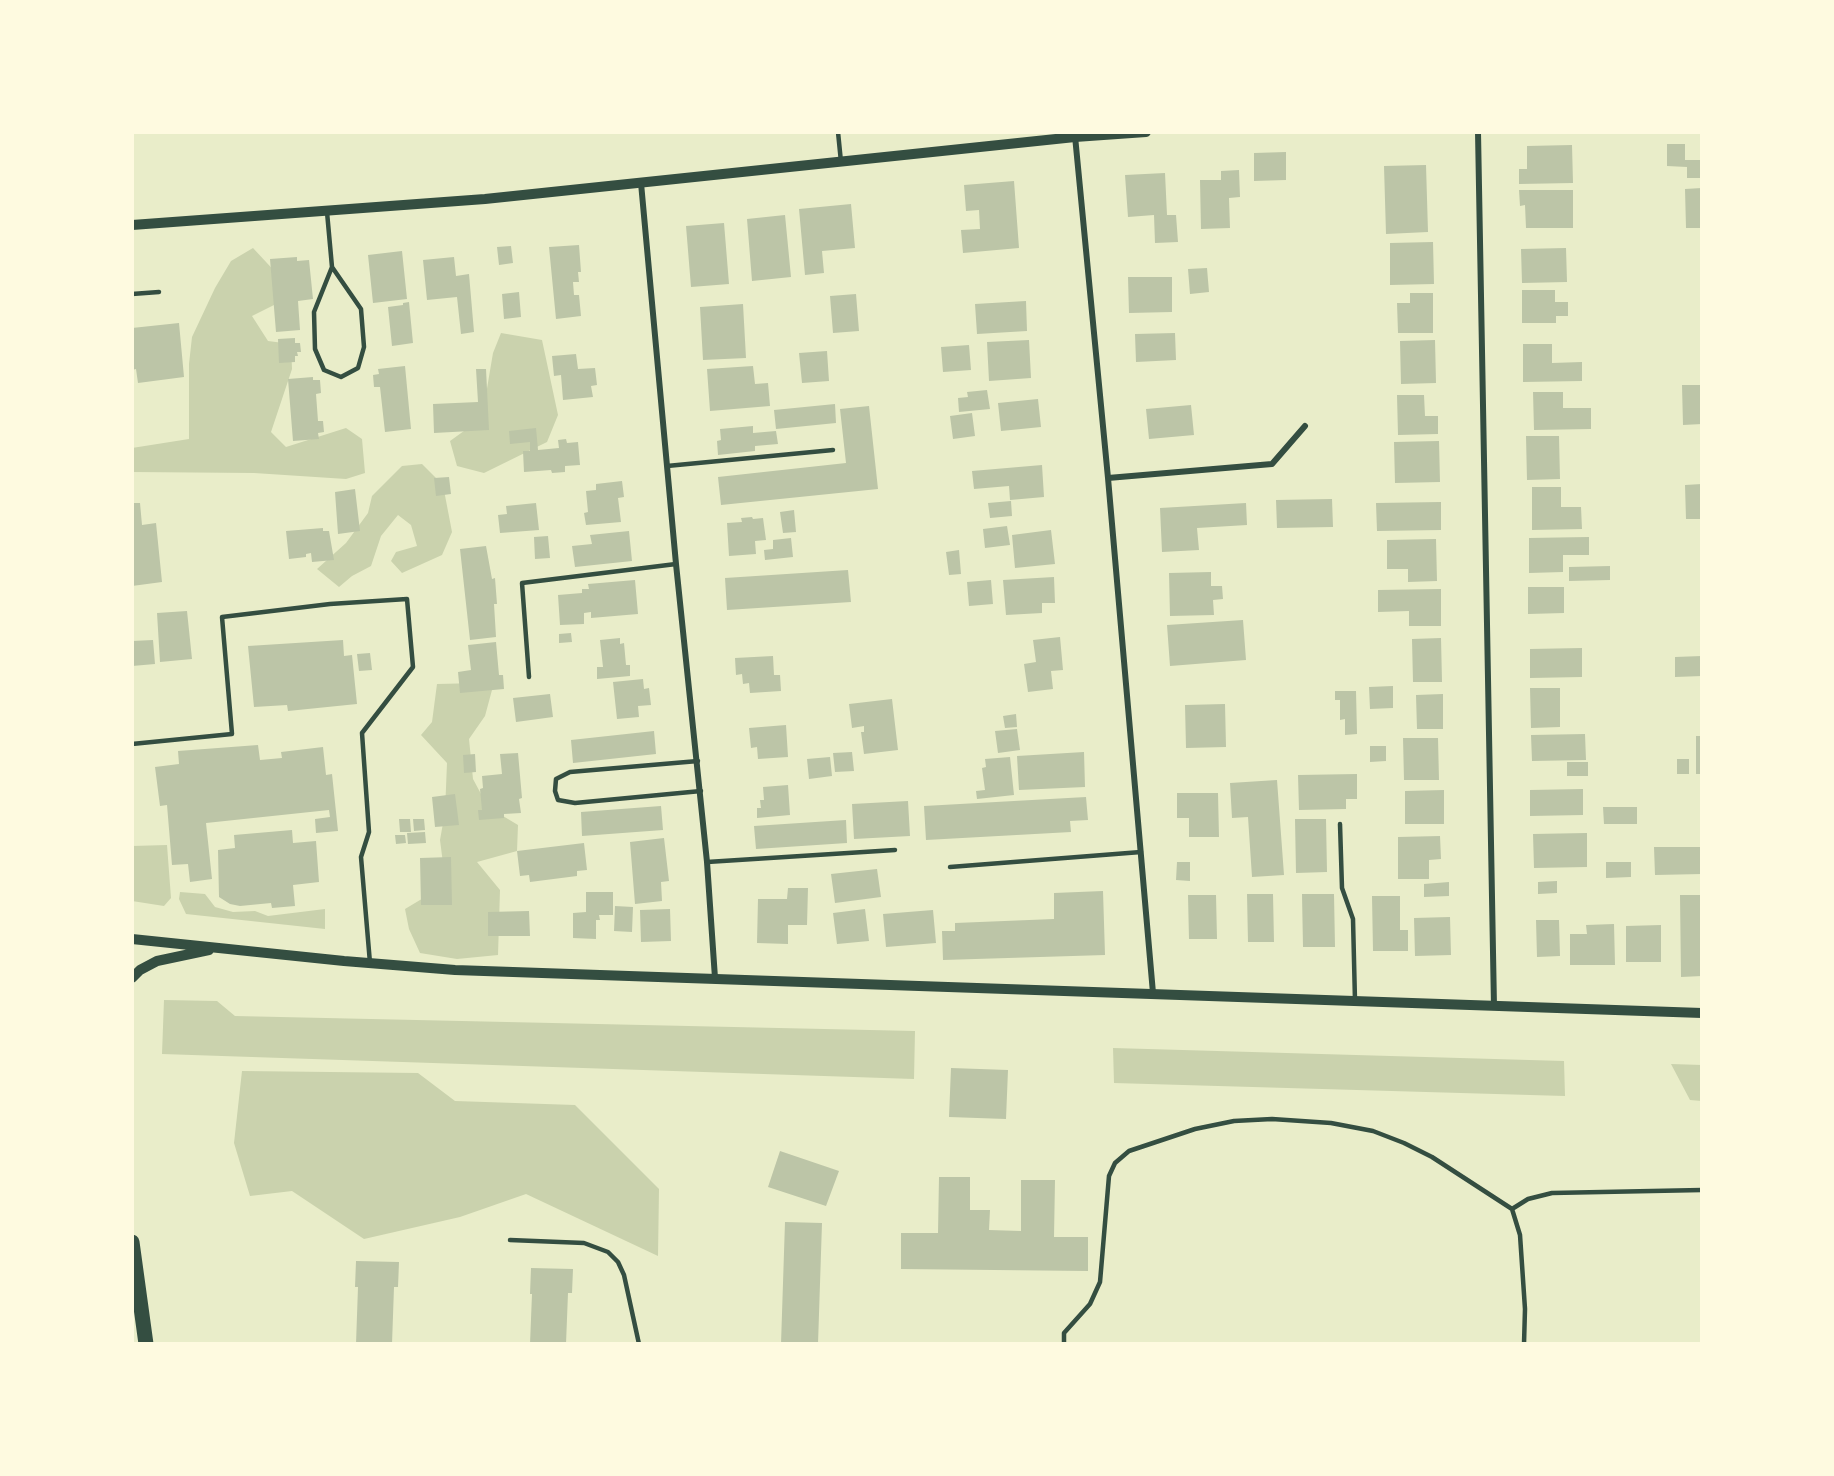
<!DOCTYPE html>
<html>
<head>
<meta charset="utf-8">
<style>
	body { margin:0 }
	#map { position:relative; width:1834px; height:1476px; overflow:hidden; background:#e9edc9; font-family:Figtree,sans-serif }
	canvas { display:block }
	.frame { position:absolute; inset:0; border:134px solid #fefae0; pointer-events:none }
</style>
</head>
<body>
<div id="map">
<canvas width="1834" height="1476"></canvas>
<div class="frame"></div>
</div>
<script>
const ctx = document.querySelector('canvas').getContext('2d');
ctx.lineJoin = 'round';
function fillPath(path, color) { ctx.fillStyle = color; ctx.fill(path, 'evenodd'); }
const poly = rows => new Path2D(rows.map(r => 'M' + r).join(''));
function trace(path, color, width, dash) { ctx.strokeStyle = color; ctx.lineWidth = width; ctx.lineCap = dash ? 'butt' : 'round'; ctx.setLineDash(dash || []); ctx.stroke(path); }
const green = poly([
	[253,248,280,277,284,300,252,316,268,341,291,344,292,369,271,432,286,447,346,428,362,439,365,473,346,479,254,473,132,472,132,448,189,439,189,364,192,337,215,288,231,261],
	[501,333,542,340,558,415,547,442,484,473,457,466,450,441,482,418,493,353],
	[422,464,443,485,452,532,442,555,402,573,391,561,396,552,417,546,411,525,398,515,381,536,371,566,352,576,339,587,317,569,346,543,368,513,372,496,402,466],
	[479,683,492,690,485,716,469,739,473,779,488,807,518,825,517,851,477,862,500,890,498,955,457,959,420,953,409,929,405,909,435,891,444,871,440,840,445,812,447,763,421,735,432,722,437,684],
	[167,845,171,898,164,906,132,901,132,846],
	[180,892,205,894,215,907,233,912,255,911,268,916,325,909,325,929,186,914,179,899],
	[164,1000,217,1001,235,1016,915,1031,914,1079,162,1054],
	[1113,1048,1564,1061,1565,1096,1114,1083],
	[1671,1064,1702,1065,1702,1101,1690,1100],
	[242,1071,418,1073,455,1101,575,1105,659,1189,658,1256,526,1194,460,1217,364,1239,292,1191,250,1196,234,1143]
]);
const building = poly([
	[1667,144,1685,144,1685,160,1702,160,1702,178,1687,178,1687,167,1667,166],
	[1572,145,1573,183,1519,184,1519,169,1527,169,1527,146],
	[1286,152,1286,180,1254,181,1254,153],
	[1426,165,1428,232,1386,234,1384,166],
	[1239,170,1240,197,1229,198,1230,228,1201,229,1200,180,1221,180,1221,171],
	[1165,173,1167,215,1176,215,1178,242,1155,243,1154,215,1128,217,1125,175],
	[1014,181,1019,248,963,253,961,230,980,229,979,210,966,211,964,185],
	[1702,188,1702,228,1686,228,1685,189],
	[1519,190,1573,190,1573,228,1526,228,1525,205,1520,206],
	[851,204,855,248,822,251,824,273,805,275,799,209],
	[785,215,791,277,752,281,747,219],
	[724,223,729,284,691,287,686,226],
	[1433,242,1434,284,1390,285,1390,243],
	[579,245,581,272,578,272,579,282,573,282,574,295,579,295,581,316,556,319,549,247],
	[511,246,513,263,499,265,497,247],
	[1566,248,1567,282,1522,283,1521,249],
	[402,251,407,299,373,303,368,255],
	[297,257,297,261,309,260,313,299,298,301,300,330,276,332,270,259],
	[454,257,456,276,469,274,474,332,461,334,457,297,427,300,423,260],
	[1207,268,1209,292,1190,294,1188,269],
	[1128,277,1172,277,1172,312,1129,313],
	[1522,290,1555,290,1555,302,1568,302,1568,316,1556,316,1556,323,1522,323],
	[519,292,521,317,504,319,502,294],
	[1410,293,1433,293,1433,333,1398,333,1397,303,1410,303],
	[856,294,859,331,833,333,830,296],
	[1026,301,1027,331,977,334,975,304],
	[409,302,413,343,392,346,388,307,403,305,403,303],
	[743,304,746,358,703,360,700,307],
	[179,323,184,377,138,383,136,369,132,370,132,328],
	[1175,333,1176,360,1136,362,1135,334],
	[295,338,295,343,300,343,301,352,297,352,298,356,295,356,295,362,279,363,278,339],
	[1029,340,1031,378,989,381,987,342],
	[1435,340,1436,383,1401,384,1400,341],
	[1523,344,1552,344,1552,363,1582,362,1582,381,1523,382],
	[969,345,971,370,943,372,941,347],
	[827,351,829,381,802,383,799,353],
	[576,354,578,369,595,368,597,385,591,386,593,397,563,400,561,375,554,376,552,356],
	[405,366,411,429,385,432,380,387,374,387,373,375,379,374,378,369],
	[753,366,755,384,768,383,770,406,710,411,707,369],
	[476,369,486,369,489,430,434,433,433,404,478,402],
	[313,377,313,380,320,380,321,393,316,394,318,421,323,421,324,432,318,433,319,439,293,441,288,379],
	[1682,385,1702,385,1702,424,1683,425],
	[987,390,990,409,959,412,958,398,968,397,967,392],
	[1533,392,1563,392,1563,408,1591,408,1591,429,1534,430],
	[1397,395,1424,395,1425,416,1438,416,1438,434,1398,435],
	[1038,399,1041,427,1001,431,998,403],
	[835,404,836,423,776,429,774,410],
	[1191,405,1194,435,1149,439,1146,409],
	[869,406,878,489,721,505,718,477,846,463,840,409],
	[972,413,975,436,953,439,950,416],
	[753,426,753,433,776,431,778,444,755,446,755,451,718,455,717,441,721,440,720,429],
	[536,428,538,450,559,448,558,440,566,439,567,443,578,442,580,465,565,466,565,472,552,473,551,470,524,472,523,451,530,451,530,442,510,444,509,431],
	[1526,436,1559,436,1560,479,1527,480],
	[1439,441,1440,482,1395,483,1394,442],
	[1042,465,1044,497,1010,500,1009,486,974,489,972,471],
	[449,477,451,494,436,496,434,478],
	[622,481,624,497,618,498,621,522,586,525,584,513,588,512,586,491,596,490,596,484],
	[1702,484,1702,519,1686,519,1685,485],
	[1532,487,1561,487,1561,507,1581,507,1582,529,1532,530],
	[355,489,360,531,338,534,335,492],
	[1332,499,1333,527,1277,528,1276,500],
	[1011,501,1012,516,990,518,988,503],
	[1441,502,1441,530,1377,531,1376,503],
	[132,503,140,503,142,525,156,523,162,582,132,586],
	[536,503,539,530,500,533,498,515,507,514,506,506],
	[1246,503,1247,525,1197,528,1199,550,1162,552,1160,508],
	[794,510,796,532,783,533,780,512],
	[752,517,753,519,763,518,766,540,755,541,756,554,729,556,727,523,742,522,741,518],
	[1007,526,1010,545,985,548,983,529],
	[323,528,323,531,329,531,334,560,312,562,311,553,306,554,306,557,289,559,286,531],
	[1051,530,1055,564,1015,568,1012,535],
	[629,531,632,561,575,567,572,546,592,544,590,535],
	[548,536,550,558,535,559,534,537],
	[1589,537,1589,555,1563,555,1563,572,1529,573,1529,538],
	[791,538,793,557,765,560,764,550,773,549,773,540],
	[1436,539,1437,581,1408,582,1408,569,1387,569,1387,540],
	[486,546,492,579,495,578,497,604,494,604,496,637,470,640,460,549],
	[959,550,961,574,949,575,946,552],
	[1610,566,1610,580,1569,581,1569,567],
	[848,570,851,602,727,610,725,578],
	[1211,572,1211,586,1222,586,1223,599,1213,600,1214,615,1170,616,1169,573],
	[1054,577,1055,603,1042,603,1042,613,1006,615,1003,580],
	[635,580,638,614,591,618,591,612,584,613,584,624,560,625,558,595,582,593,582,589,589,589,588,584],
	[991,580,993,604,969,606,967,582],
	[1528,587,1564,587,1564,613,1528,614],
	[1441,589,1441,626,1409,626,1409,611,1378,612,1378,590],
	[187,611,192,659,160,662,157,613],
	[1243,620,1246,660,1170,666,1167,625],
	[571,633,572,642,559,643,559,634],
	[1060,637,1063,670,1051,671,1053,689,1028,692,1024,664,1036,662,1033,640],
	[620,638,620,644,624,643,626,665,630,665,630,676,597,679,597,667,603,667,600,640],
	[1441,638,1442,682,1413,682,1412,639],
	[153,640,155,664,132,666,132,641],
	[343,640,344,656,352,655,357,704,288,711,287,705,254,707,248,646],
	[496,642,499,675,503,675,504,689,460,693,458,672,471,670,468,645],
	[1582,648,1582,677,1530,678,1530,649],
	[370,653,372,670,359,671,357,654],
	[773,656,774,675,780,675,781,691,750,693,749,683,743,684,742,674,736,675,735,658],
	[1702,656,1702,676,1675,677,1675,657],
	[643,679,644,689,649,688,651,705,638,706,639,717,617,719,613,682],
	[1393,686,1393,708,1370,709,1369,687],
	[1530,688,1560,688,1560,727,1531,728],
	[1335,691,1356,691,1357,734,1345,735,1345,719,1340,720,1340,700,1335,700],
	[550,694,553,717,516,722,513,698],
	[1443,694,1443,729,1417,729,1416,695],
	[892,699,898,750,864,754,861,732,864,732,864,726,852,728,849,704],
	[1225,704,1226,747,1186,748,1185,705],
	[1016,714,1017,727,1005,728,1003,716],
	[786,725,788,757,758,759,757,747,751,748,749,728],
	[1017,729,1020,750,998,753,995,731],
	[654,731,656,754,573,763,571,740],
	[1585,734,1586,760,1532,761,1531,735],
	[1696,736,1702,736,1702,774,1696,774],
	[1403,738,1438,738,1439,780,1404,780],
	[258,745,260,760,282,758,281,752,323,747,326,775,332,774,338,831,316,833,315,819,330,817,329,810,206,823,212,879,190,882,188,864,172,865,167,805,160,806,155,767,179,764,178,751],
	[1370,746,1386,746,1386,761,1370,762],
	[852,752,854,771,835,772,833,753],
	[1084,752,1085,787,1019,790,1017,756],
	[518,753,522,798,519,799,521,813,504,814,504,818,479,820,478,810,482,810,480,789,483,788,482,776,502,774,500,754],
	[475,754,476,772,464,773,463,755],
	[830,757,832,776,809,779,807,759],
	[1010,757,1014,795,977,799,976,791,985,790,982,768,986,767,985,759],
	[1677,759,1689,759,1689,774,1677,774],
	[1567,762,1588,762,1588,776,1567,776],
	[1357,774,1357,799,1346,799,1346,809,1299,810,1298,775],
	[1277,780,1284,875,1252,877,1248,817,1232,818,1230,783],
	[788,785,790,815,757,818,757,808,761,808,760,800,764,800,763,787],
	[1583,789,1583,815,1530,816,1530,790],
	[1444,790,1444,824,1405,824,1405,791],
	[1177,793,1218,793,1219,837,1189,837,1189,818,1177,818],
	[455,794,459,825,435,827,432,797],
	[1086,797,1088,820,1070,821,1071,832,926,840,924,806],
	[908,801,910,836,854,839,852,804],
	[661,806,663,830,582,836,581,812],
	[1603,807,1637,807,1637,824,1604,824],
	[399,819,410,819,411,832,400,832],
	[413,819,424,819,425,830,414,831],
	[1295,819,1326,819,1327,872,1296,873],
	[846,820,847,843,756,849,754,826],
	[292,830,293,843,316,841,319,882,293,885,295,906,272,908,271,903,240,906,230,904,219,897,218,850,235,848,234,835],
	[425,832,426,843,408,844,407,833],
	[1587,833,1587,867,1534,868,1533,834],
	[395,835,405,835,406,843,396,844],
	[1440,836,1441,859,1429,860,1429,879,1398,879,1398,837],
	[664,838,669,881,661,882,662,901,635,904,630,842],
	[584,843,587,870,577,871,577,876,530,882,529,875,520,876,517,851],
	[1654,847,1702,847,1702,874,1655,875],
	[451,857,452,905,421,905,420,858],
	[1177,862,1190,862,1190,881,1176,880],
	[1606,862,1631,862,1631,877,1606,878],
	[877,869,881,897,835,903,831,874],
	[1557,881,1557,893,1538,894,1538,882],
	[1449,882,1449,896,1424,897,1424,884],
	[788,888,808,888,807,925,788,925,788,944,757,943,758,899,787,899],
	[1103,891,1105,955,943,960,942,931,955,931,955,923,1054,919,1054,893],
	[586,892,613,892,613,915,599,915,600,920,596,920,596,939,573,938,573,913,586,912],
	[1247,894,1273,894,1274,942,1248,942],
	[1302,894,1334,894,1335,947,1303,947],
	[1188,895,1216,895,1217,939,1189,939],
	[1680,895,1702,895,1702,976,1681,977],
	[1372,896,1400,896,1400,930,1408,930,1408,951,1373,951],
	[615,906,633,907,632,932,614,931],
	[670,909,671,941,641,942,640,910],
	[865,909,869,941,837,944,833,913],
	[933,910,936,943,886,947,883,914],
	[529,911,530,936,488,936,488,912],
	[1450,917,1451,955,1415,956,1414,918],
	[1536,920,1559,920,1560,956,1537,957],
	[1614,924,1615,965,1570,965,1570,934,1587,934,1586,925],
	[1661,925,1661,962,1626,962,1626,926],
	[951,1068,1008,1070,1006,1119,949,1117],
	[780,1151,839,1171,826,1206,768,1187],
	[939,1177,970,1177,970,1210,990,1210,989,1230,1021,1231,1021,1180,1055,1180,1054,1237,1088,1237,1088,1271,901,1269,901,1233,938,1233],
	[785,1222,822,1223,818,1344,781,1344],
	[356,1261,399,1262,398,1287,394,1287,392,1344,356,1344,358,1287,355,1287],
	[531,1268,573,1269,572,1293,568,1293,566,1344,530,1344,532,1294,530,1294]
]);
const service = poly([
	[838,132,841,162],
	[327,212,332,267,361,309,364,347,358,368,341,377,324,370,315,349,314,312,332,267],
	[132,294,159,292],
	[667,466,833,450],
	[529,677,522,583,676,564],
	[132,744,232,734,222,617,330,604,407,599,413,667,362,733,369,832,361,857,370,963],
	[698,761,570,772,556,779,555,791,558,800,575,803,701,791],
	[1340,824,1342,888,1353,919,1355,1001],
	[707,862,895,850],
	[950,867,1141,852],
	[1512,1209,1528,1199,1552,1193,1702,1190],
	[510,1240,584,1243,608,1252,618,1262,624,1275,639,1344],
	[1064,1344,1064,1333,1090,1304,1100,1282,1109,1176,1115,1163,1129,1151,1195,1129,1234,1121,1272,1119,1331,1123,1373,1131,1404,1143,1432,1157,1512,1209,1520,1235,1525,1309,1524,1344]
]);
const minor = poly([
	[1478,132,1494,1006],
	[1075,136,1108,478,1153,993],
	[641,183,676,564,707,862,715,978],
	[1108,478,1272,464,1305,426]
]);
const tertiary = poly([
	[132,225,485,199,1075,137,1146,132],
	[132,939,344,961,455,970,1702,1013],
	[132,978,140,970,157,961,209,950]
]);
const primary = poly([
	[132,1242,146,1344]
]);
fillPath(green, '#cad2ad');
fillPath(building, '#bcc5a7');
trace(service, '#344e41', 4.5);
trace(minor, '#344e41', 6);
trace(tertiary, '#344e41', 10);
trace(primary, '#344e41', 15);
</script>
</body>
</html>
